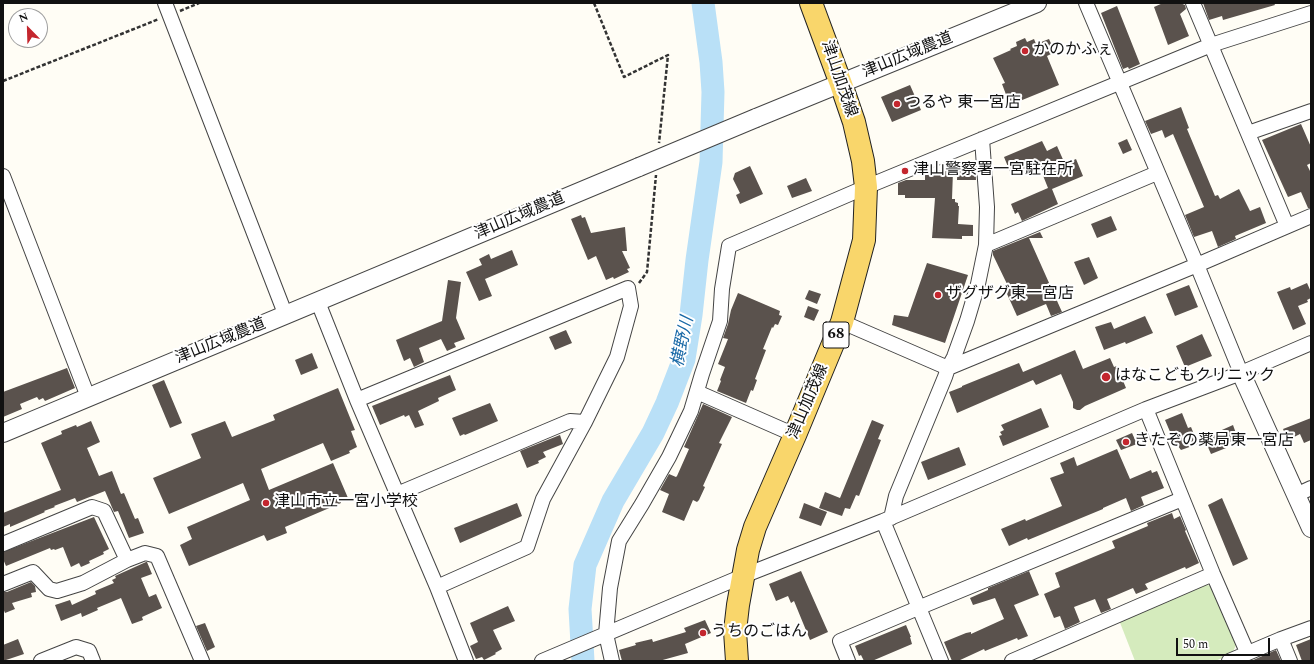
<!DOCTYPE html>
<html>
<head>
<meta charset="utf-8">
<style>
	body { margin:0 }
	#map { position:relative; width:1314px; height:664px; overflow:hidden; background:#fffdf5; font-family:Spectral,serif }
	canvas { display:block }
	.frame { position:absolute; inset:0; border:4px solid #111; pointer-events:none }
	.north { position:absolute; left:8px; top:8px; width:40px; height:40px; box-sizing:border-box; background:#fff; border:1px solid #a0a0a0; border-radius:50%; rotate:337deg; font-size:11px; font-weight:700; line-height:16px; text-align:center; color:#111 }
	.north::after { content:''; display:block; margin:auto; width:14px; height:18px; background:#c4262e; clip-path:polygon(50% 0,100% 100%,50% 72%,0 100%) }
	.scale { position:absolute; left:1176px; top:638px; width:94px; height:18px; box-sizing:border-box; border:2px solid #111; border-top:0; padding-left:5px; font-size:12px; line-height:14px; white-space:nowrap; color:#111; -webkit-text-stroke:3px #fff; paint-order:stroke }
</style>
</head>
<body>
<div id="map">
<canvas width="1314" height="664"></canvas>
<div class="frame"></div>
<div class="north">N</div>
<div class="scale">50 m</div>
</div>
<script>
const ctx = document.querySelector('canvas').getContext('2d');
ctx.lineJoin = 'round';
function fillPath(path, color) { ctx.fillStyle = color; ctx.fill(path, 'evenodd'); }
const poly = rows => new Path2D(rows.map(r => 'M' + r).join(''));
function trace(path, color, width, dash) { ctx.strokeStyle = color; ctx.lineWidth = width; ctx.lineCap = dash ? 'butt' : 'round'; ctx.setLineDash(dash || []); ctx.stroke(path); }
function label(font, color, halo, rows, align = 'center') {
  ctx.font = font + ' Spectral,"Noto Sans JP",serif'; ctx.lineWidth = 4; ctx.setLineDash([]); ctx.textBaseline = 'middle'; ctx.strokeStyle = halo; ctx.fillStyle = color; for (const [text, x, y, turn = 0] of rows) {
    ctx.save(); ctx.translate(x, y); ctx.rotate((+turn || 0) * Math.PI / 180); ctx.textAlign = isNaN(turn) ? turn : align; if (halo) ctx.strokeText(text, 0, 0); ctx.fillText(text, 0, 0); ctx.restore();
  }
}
const green = poly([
	[1202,584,1212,586,1236,645,1232,654,1215,661,1135,661,1119,620]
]);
const river = poly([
	[583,661,580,609,585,565,613,501,653,433,667,403,684,359,691,315,697,260,711,162,713,92,711,62,703,3]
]);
const building = poly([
	[1163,3,1180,3,1185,5,1186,9,1180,14,1189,36,1168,45,1154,7],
	[1203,3,1274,3,1275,5,1223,20,1222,16,1209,20],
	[1117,6,1140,64,1129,69,1128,67,1123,69,1101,13],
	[1025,38,1027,42,1034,39,1036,44,1049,39,1055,52,1047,56,1059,85,1010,105,1002,84,1005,83,993,58,1011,50,1010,49,1017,46,1016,42],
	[910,85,921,110,892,122,881,97],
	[1181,107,1189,128,1187,129,1215,196,1218,195,1220,199,1239,189,1250,211,1260,207,1266,223,1235,236,1236,239,1218,247,1212,231,1194,237,1185,215,1204,207,1173,134,1165,138,1162,130,1151,134,1145,121],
	[1301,124,1311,147,1311,163,1307,165,1311,173,1311,208,1308,208,1301,192,1288,197,1262,140],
	[1127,139,1132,150,1123,154,1118,143],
	[1042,141,1047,151,1057,146,1065,164,1076,159,1083,176,1052,189,1058,204,1022,221,1018,212,1015,214,1011,204,1048,188,1038,163,1011,174,1004,157],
	[958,163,975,163,976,180,957,180],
	[750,166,763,194,740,204,736,195,740,193,733,179,735,173],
	[931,170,953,171,952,199,955,199,955,202,958,203,958,206,959,206,958,224,973,225,973,236,962,236,962,239,932,238,935,198,905,198,905,195,898,195,898,183,906,180,925,180,925,172],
	[806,178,812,191,792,198,787,186],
	[581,215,582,218,585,217,591,233,625,227,627,251,622,251,630,268,627,269,629,272,614,279,613,277,606,280,596,256,588,260,571,219],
	[1111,216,1117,230,1097,238,1091,224],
	[1040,232,1043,238,1029,238,1062,312,1051,316,1046,304,1017,316,1003,285,1007,284,993,255,993,251],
	[512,250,518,265,485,279,492,296,479,301,466,272,482,265,479,259,489,254,491,259],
	[1089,257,1098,278,1084,285,1074,262],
	[927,263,968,275,945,343,892,325,894,315,908,317],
	[448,280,461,282,456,318,465,339,454,343,456,347,447,351,441,339,419,348,424,362,414,367,410,358,404,361,396,340,442,321],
	[1307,283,1311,292,1311,298,1307,300,1308,302,1298,306,1306,324,1293,330,1277,292,1290,287,1291,290],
	[1189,285,1198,307,1175,316,1166,294],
	[809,290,821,294,817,304,805,299],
	[738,293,780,311,779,315,782,316,778,325,775,324,773,328,772,327,763,349,766,350,755,379,757,380,753,391,751,390,746,403,717,391,721,381,720,380,725,367,718,364,728,339,723,338,728,324,731,310],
	[808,306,819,310,814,321,804,317],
	[1145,316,1153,333,1126,344,1125,342,1104,350,1095,327,1111,322,1114,329],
	[566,330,572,343,555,350,549,337],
	[1202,334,1212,356,1185,367,1176,346],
	[1075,350,1083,369,1110,358,1114,367,1117,366,1126,388,1085,406,1080,410,1077,410,1073,408,1073,402,1061,374,1036,385,1033,380,957,413,949,392,962,387,962,386,1019,363,1023,372],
	[312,353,318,368,301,375,295,360],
	[67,368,75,388,45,401,43,398,39,400,37,397,20,404,22,409,3,417,3,392],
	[450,375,456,390,438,398,439,401,418,411,424,425,415,428,409,415,405,417,404,415,380,425,372,406],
	[164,380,182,423,170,428,152,385],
	[338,388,355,430,351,431,357,447,349,451,350,453,331,461,323,443,261,469,269,490,333,463,348,498,341,501,341,503,285,527,287,533,267,541,264,535,189,566,180,545,192,539,187,527,250,500,243,483,169,514,153,478,201,458,191,434,225,421,232,437,275,420,273,415],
	[490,403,498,421,465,435,464,434,460,436,452,418],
	[703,404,732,417,719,443,722,444,703,486,705,487,699,500,697,502,693,500,684,521,662,512,669,494,660,490,669,474,676,477,677,476,689,449,684,447],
	[1041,408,1049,427,1003,446,999,436,1002,435,1000,432,1004,430,1001,425],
	[1182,413,1188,428,1191,427,1198,444,1181,450,1174,441,1165,420],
	[1311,418,1311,440,1304,443,1300,434,1288,440,1283,429],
	[872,420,884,425,878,439,881,440,859,496,856,495,850,509,845,508,842,516,819,508,825,492,840,498],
	[91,421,100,442,87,448,99,476,112,471,121,494,124,493,135,519,138,518,144,533,129,538,118,511,114,512,105,491,77,502,75,498,54,506,55,507,44,511,45,512,10,527,10,524,3,527,3,513,61,490,41,443,62,434,61,431,76,425,77,427],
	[1233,425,1238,439,1224,444,1226,448,1211,454,1204,438],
	[1132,433,1137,444,1121,450,1116,440],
	[560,435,563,444,543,452,546,457,538,461,539,463,527,468,520,451],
	[959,447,966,465,928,480,921,462],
	[1117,449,1130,479,1151,470,1152,473,1157,471,1164,488,1141,497,1144,505,1131,511,1126,498,1103,508,1103,509,1028,540,1027,538,1009,546,1001,529,1025,519,1026,521,1062,506,1050,478,1064,473,1060,463,1074,457,1077,466],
	[1222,498,1248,559,1233,566,1208,505],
	[517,503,522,516,460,543,454,528],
	[804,503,827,512,821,526,799,518],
	[1172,513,1174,519,1180,516,1186,530,1185,531,1199,563,1186,569,1185,567,1145,584,1148,589,1136,594,1133,588,1112,597,1107,599,1111,609,1101,613,1095,599,1074,607,1080,622,1065,629,1060,616,1054,618,1044,594,1060,587,1055,573,1115,548,1112,541,1148,526,1147,523],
	[94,517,109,549,103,552,104,554,89,561,90,563,81,567,79,563,71,567,63,547,55,550,54,549,51,550,50,548,6,566,3,559,3,552],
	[146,562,147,562,152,574,141,578,149,597,156,594,162,608,142,617,143,620,132,624,121,598,97,608,98,610,82,617,81,613,61,621,55,605,70,600,72,605,96,594,95,591,114,583,112,580,116,578,115,576],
	[801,571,828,632,810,640,794,601,791,603,788,596,776,601,769,584],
	[1029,571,1039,595,1014,605,1028,636,1018,640,1017,638,985,651,984,649,958,661,952,661,944,642,966,633,971,632,971,634,1004,619,995,598,973,605,970,598,988,590,988,588],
	[31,582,35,586,36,592,31,593,32,597,12,603,15,609,5,613,3,608,3,592,7,592],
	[508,606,515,621,493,630,502,649,495,653,496,654,484,660,482,657,476,659,470,646,478,642,470,623],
	[705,620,711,633,685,644,688,653,659,661,622,661,619,650,636,645,635,643,652,639,653,642,686,632,684,628],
	[205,623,215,647,207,651,196,626],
	[906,625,911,637,910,637,912,644,872,661,864,661,861,655,859,656,855,646],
	[18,639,24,654,3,661,3,645],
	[1311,639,1311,661,1302,661,1296,645],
	[1276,650,1281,661,1251,661]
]);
const path = poly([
	[594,3,624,77,668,55,659,143],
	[180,11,199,3],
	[3,81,159,19],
	[639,283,647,272,656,175]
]);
const minor = poly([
	[165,3,286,316],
	[1086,3,1197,265,1241,373],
	[1193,3,1287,226],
	[1248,133,1311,111],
	[3,176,88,397],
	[986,245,1157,173],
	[318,302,357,400,437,587,466,661],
	[842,322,948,368,1197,265,1311,216],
	[697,392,795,435],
	[357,400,628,288,631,306,617,357,585,422,543,499,527,547,437,587],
	[1146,409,1213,574,1247,652],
	[397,494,570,421,585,422],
	[1296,495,1311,488],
	[891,518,896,496,945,377,948,368,954,357,967,321,978,284,986,245,987,207,982,139],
	[883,521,941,661],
	[3,544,92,507,104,511,127,560],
	[3,584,33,572,49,589,57,591,83,583,127,560,145,553,157,556,202,661],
	[1281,639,1290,661],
	[41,661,76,647,89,651,93,661],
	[542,661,743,576,883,521,1146,409,1241,373,1311,343],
	[612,661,606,634,610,588,619,541,642,504,669,457,691,411,702,374,720,321,722,289,729,246,866,187,1211,45,1311,13],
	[848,661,840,641,918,608,1182,499],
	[1012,661,1213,574],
	[1229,661,1281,639,1311,628]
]);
const tertiary = poly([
	[756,118,1037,3],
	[1241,373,1311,528],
	[3,433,639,167]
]);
const primary = poly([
	[737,661,735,631,738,605,748,550,755,527,795,435,842,322,864,240,866,187,863,161,854,122,841,84,811,3]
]);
const tertiaryBridge = poly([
	[639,167,756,118]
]);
const markers = [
	[1025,51,4,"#c4262e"],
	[897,104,4,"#c4262e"],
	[905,171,4,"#c4262e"],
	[938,295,4,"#c4262e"],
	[1106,377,5,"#c4262e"],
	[1126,442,4,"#c4262e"],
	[266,503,4,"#c4262e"],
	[703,633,4,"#c4262e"]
];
const shields = [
	[836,335,26]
];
const shieldNames = [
	["68",836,335]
];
const poiNames = [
	["かのかふぇ",1033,51],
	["つるや 東一宮店",905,104],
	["津山警察署一宮駐在所",913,171],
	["ザグザグ東一宮店",946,295],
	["はなこどもクリニック",1115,377],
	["きたぞの薬局東一宮店",1134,442],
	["津山市立一宮小学校",274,503],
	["うちのごはん",711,633]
];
const streetNames = [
	["津山広域農道",908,56,-22],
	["津山加茂線",838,79,71],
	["津山広域農道",520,217,-23],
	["津山広域農道",221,342,-22],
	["津山加茂線",809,402,-67]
];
const waterNames = [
	["横野川",684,342,-78]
];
fillPath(green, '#d5ebbd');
trace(river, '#b9e0f7', 23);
fillPath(building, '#5a524d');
trace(minor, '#444', 16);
trace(tertiary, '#444', 20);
trace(primary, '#222', 24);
trace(path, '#333', 2.5, [4, 2]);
trace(minor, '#fff', 14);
trace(tertiary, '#fff', 18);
trace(primary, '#f9d66b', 22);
trace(tertiaryBridge, '#444', 20, []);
trace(tertiaryBridge, '#fff', 18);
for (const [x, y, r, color] of markers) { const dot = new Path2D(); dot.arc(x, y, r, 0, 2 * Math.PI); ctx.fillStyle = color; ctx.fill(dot); trace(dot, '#fff', 1.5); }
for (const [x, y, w] of shields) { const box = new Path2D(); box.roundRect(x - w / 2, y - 13, w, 26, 3); ctx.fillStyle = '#fff'; ctx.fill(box); trace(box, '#111', 1); }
label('bold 15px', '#111', null, shieldNames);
label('16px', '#111', '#fff', poiNames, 'left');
label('16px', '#111', '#fff', streetNames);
label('italic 17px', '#1768a6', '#fff', waterNames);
</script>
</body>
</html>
